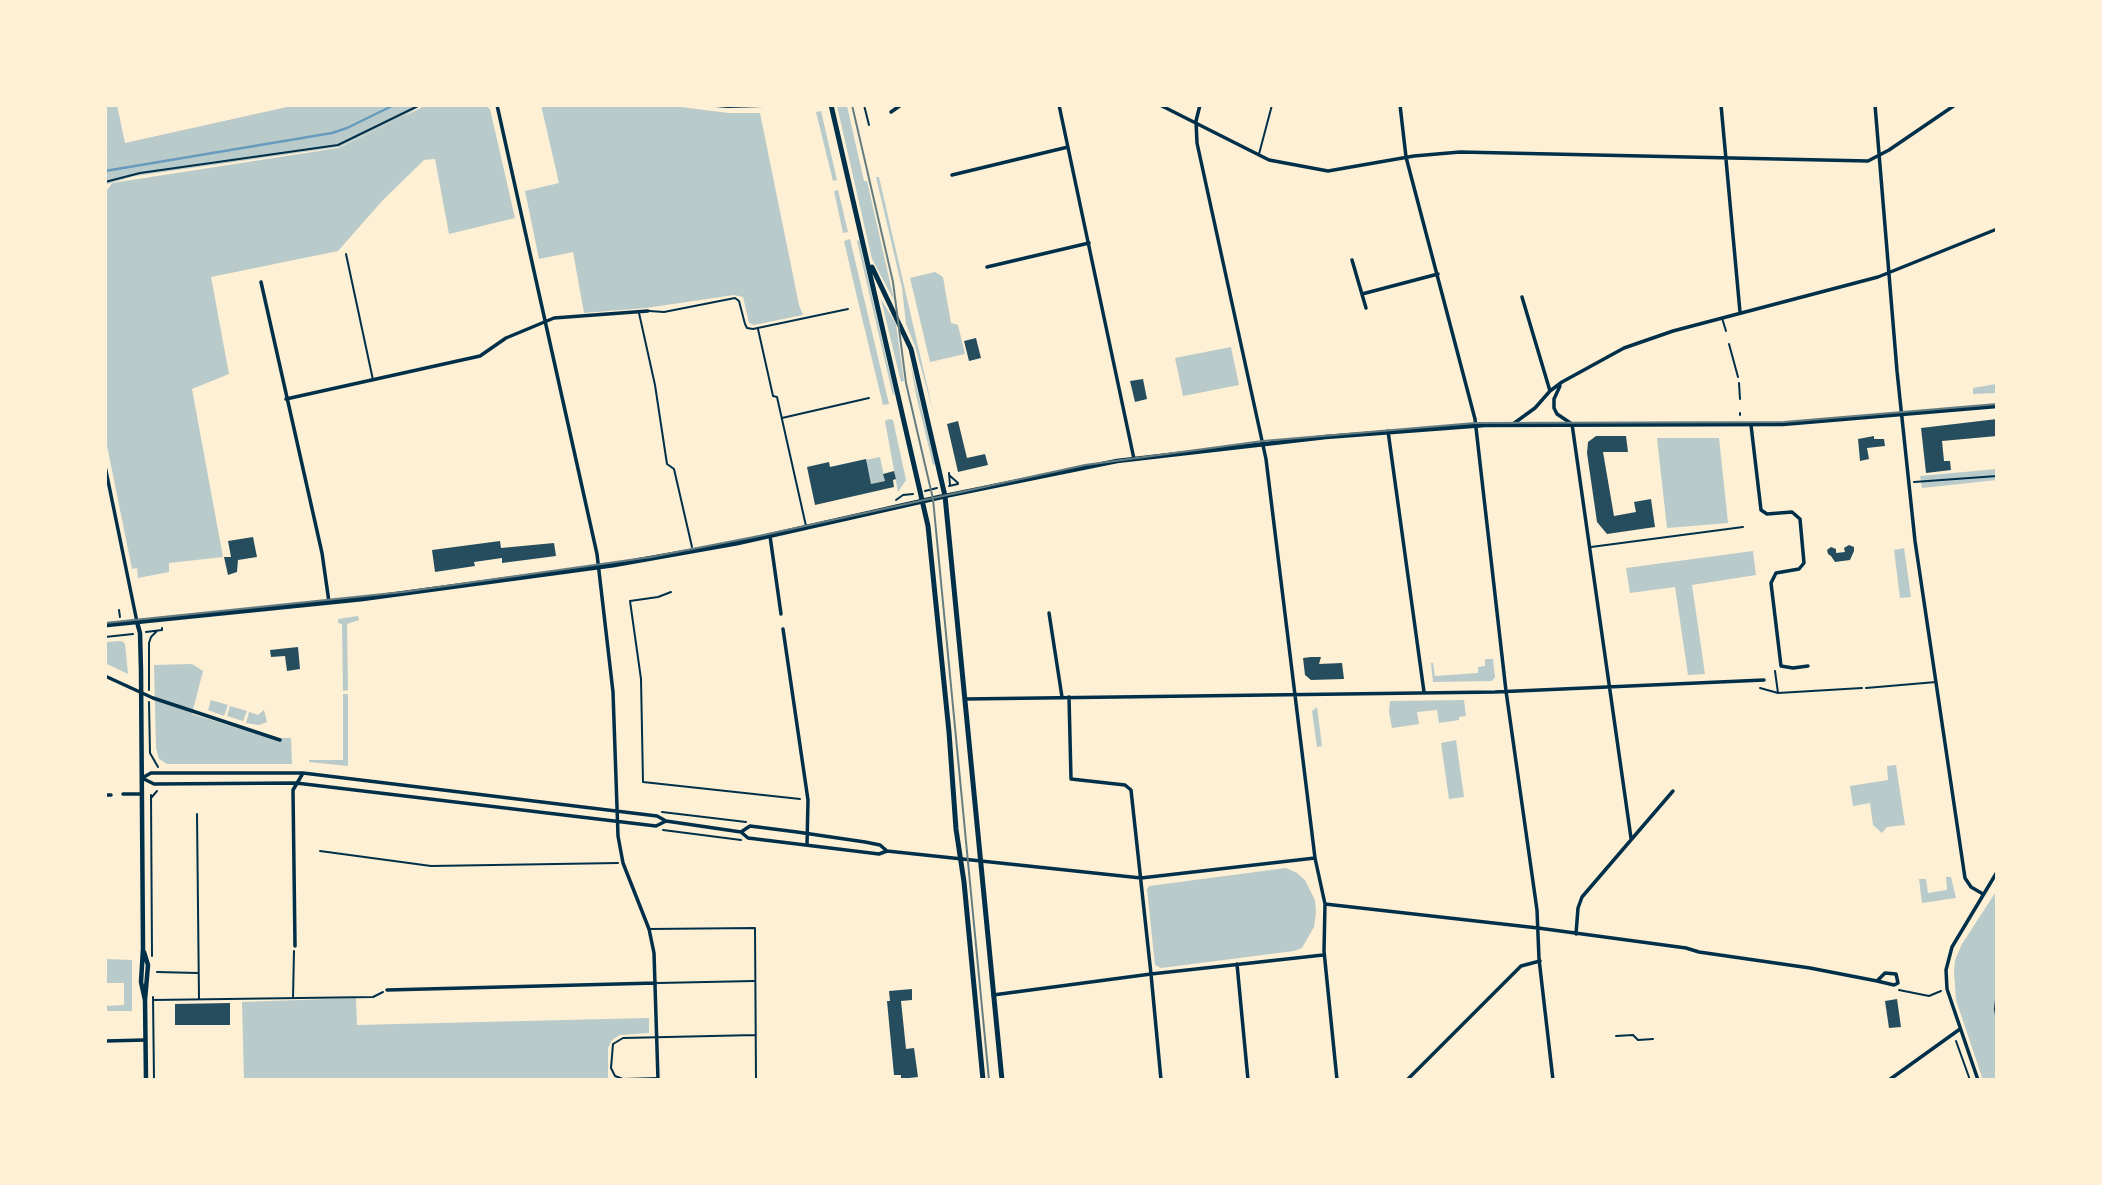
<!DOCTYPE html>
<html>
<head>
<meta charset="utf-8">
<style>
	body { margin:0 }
	#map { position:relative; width:2102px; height:1185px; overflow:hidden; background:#fdf0d5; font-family:Bitter,serif }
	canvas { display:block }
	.frame { position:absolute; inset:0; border:107px solid #fdf0d5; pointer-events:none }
</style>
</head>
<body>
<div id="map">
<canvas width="2102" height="1185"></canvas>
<div class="frame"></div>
</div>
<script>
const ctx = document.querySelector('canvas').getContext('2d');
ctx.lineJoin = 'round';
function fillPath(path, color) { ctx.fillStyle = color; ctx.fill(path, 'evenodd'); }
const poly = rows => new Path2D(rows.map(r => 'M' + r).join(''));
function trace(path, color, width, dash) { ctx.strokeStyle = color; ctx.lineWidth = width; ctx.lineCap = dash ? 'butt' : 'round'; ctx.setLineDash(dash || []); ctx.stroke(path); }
const green = poly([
	[105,105,117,105,125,143,296,105,422,105,403,117,426,105,484,105,490,109,515,218,449,234,435,159,424,160,383,200,338,251,211,277,229,374,192,389,223,557,169,563,169,572,138,578,137,568,132,569,105,436,105,193,112,183,338,148,399,119,339,147,135,176,107,184,105,186,105,148,109,146,105,147],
	[541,105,664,105,729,113,760,113,799,305,803,315,754,325,749,323,743,297,734,295,646,308,584,313,573,252,539,259,525,191,559,183],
	[837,106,847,106,864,181,867,181,894,300,872,259],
	[821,111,837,180,833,181,816,112],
	[876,177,879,177,933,411,915,346,906,324,902,288],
	[838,190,848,232,843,233,834,191],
	[850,239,889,404,883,405,856,293,844,241],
	[859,240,894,392,893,396,857,241],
	[935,272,943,277,951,323,958,325,965,354,930,362,910,278],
	[881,299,896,324,904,381,901,382],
	[1231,347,1239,385,1183,396,1175,358],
	[910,360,935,464,933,465,916,395],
	[1996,384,1997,393,1973,394,1973,388],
	[889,419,893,420,906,480,898,492,885,421],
	[1657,438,1719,438,1728,523,1667,528],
	[880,457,885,481,871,484,866,460],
	[1997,469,1997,480,1922,488,1920,476],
	[1904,548,1911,597,1900,598,1894,550],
	[1753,551,1756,575,1692,585,1705,674,1688,675,1675,587,1630,593,1626,568],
	[358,616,359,620,347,624,348,690,343,691,342,624,338,623,338,619],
	[122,641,125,644,128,674,105,663,105,642],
	[1485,659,1493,659,1495,677,1492,681,1433,682,1431,663,1433,663,1435,676,1478,673,1478,667,1485,666],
	[192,664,203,671,192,714,270,738,291,738,292,764,167,764,159,759,156,748,154,665],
	[343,694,348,694,348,766,309,762,309,760,343,760],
	[211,700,228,705,224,716,208,710],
	[1464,700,1466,716,1459,717,1459,720,1439,723,1437,710,1417,712,1419,724,1392,728,1389,712,1390,701],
	[230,706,247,711,243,721,227,716],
	[1317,707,1322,746,1317,747,1312,711],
	[264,710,267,722,259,725,246,723,249,712,258,715],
	[1456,740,1464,797,1449,799,1441,743],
	[1896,765,1905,825,1887,827,1882,833,1873,825,1870,803,1853,806,1850,786,1888,780,1887,766],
	[1286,868,1297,873,1305,880,1315,900,1316,913,1314,927,1302,948,1294,951,1161,968,1155,965,1147,889,1149,886],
	[1946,877,1951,877,1956,898,1922,903,1919,879,1926,879,1928,893,1947,890],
	[1997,890,1997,1080,1983,1080,1956,1000,1954,972,1955,960,1962,944],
	[105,959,132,960,132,1011,105,1011,105,1006,124,1005,124,983,105,983],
	[356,998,357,1025,649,1018,649,1033,620,1035,612,1040,608,1048,608,1080,244,1080,242,1002]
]);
const stream = poly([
	[105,171,332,133,347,128,394,105]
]);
const building = poly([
	[976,338,981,358,969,361,964,341],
	[1143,379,1147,399,1135,402,1130,381],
	[1997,419,1997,436,1942,441,1944,461,1950,461,1951,470,1926,473,1921,428],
	[958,421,967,458,985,454,988,465,958,472,947,424],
	[1596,436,1626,436,1628,452,1603,452,1614,516,1636,512,1634,502,1651,499,1655,527,1607,534,1597,522,1587,453,1588,442],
	[1874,436,1874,439,1884,439,1885,446,1867,448,1869,459,1860,461,1858,439],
	[866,459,871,484,885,481,883,474,894,471,896,479,893,480,894,487,815,505,807,467,829,462,830,467],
	[253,537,257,557,238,560,237,572,228,575,224,557,231,557,228,541],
	[500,541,501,548,554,543,556,556,502,563,502,558,474,562,475,566,435,572,432,550],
	[1849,545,1854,547,1854,551,1850,560,1835,562,1831,556,1828,554,1827,550,1831,547,1836,549,1836,553,1845,552,1844,548],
	[298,647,300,669,287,671,285,656,271,657,270,650],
	[1311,657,1321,657,1319,664,1342,663,1344,679,1311,680,1305,675,1303,658],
	[912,989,912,1000,901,1001,906,1049,914,1048,918,1077,901,1079,901,1075,894,1075,887,1001,890,1001,889,991],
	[1897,999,1901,1027,1889,1028,1885,1001],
	[230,1003,230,1025,175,1025,175,1004]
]);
const path = poly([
	[864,105,869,125],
	[913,106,916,105],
	[105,182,140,173,338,145,420,105],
	[1739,383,1740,399],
	[1740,413,1740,415],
	[949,473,950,485],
	[949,475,958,483],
	[1914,482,1997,476],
	[949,486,958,484],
	[925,491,937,488],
	[896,500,903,495,913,494],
	[671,592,658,597,630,601,641,679,643,782,800,799],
	[119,610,120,617],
	[146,632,162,630,162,628],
	[105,637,133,634],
	[1775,671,1778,693,1862,688],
	[1760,688,1778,693],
	[149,690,149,643,151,637,157,631],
	[149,702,150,753,158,767],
	[151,795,152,956],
	[151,798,157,791],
	[662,812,746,822],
	[197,814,199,999],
	[663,830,741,840],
	[320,851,431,866,618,863],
	[157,972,198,973],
	[1997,989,1995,1009,1997,1022],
	[1899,990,1929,996,1941,991],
	[153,997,154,1080],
	[293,998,294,951],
	[153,1000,373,997,383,992],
	[1616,1036,1633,1035,1638,1040,1653,1039],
	[1956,1041,1970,1080]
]);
const service = poly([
	[702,105,728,107,799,105],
	[1259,154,1272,105],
	[346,254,373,380],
	[649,311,664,312,735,298,739,301,745,324,747,328,753,329,848,309],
	[639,313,655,385,667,464,674,469,692,547],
	[1722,318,1726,331],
	[758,329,773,396,777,397,806,526],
	[1729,344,1738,377],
	[782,418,869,398],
	[1591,547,1743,527],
	[1866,688,1936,682],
	[649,929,755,928,756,1080],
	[658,983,754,981],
	[656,1078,623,1079,615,1076,611,1068,613,1044,623,1038,756,1035]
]);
const minor = poly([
	[497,105,597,554,613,692,618,836,623,863,649,929,654,953,658,1080],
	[1059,105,1134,459],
	[1160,105,1269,160,1328,171,1414,156,1460,152,1868,161,1889,150,1955,105],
	[1200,105,1196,121,1197,143,1266,459,1315,858,1325,904,1324,951,1337,1080],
	[1400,105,1406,157,1475,419,1506,691,1537,910,1539,959,1553,1080],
	[1721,105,1740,312],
	[1875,105,1897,371,1915,541,1965,878,1971,887,1983,894],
	[891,112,901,105],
	[952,175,1068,147],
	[1352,260,1366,308],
	[987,267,1089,243],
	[261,282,322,553,329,602],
	[1362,294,1438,274],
	[1522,297,1550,391],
	[1560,386,1554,399,1554,408,1557,414,1572,424,1631,838],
	[286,399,480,356,506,338,554,318,648,311],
	[1513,424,1535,408,1550,391,1562,382,1624,348,1673,331,1878,277,1997,229],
	[1751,425,1761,510,1767,514,1792,512,1800,519,1804,563,1799,569,1776,573,1771,583,1781,666,1793,668,1808,666],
	[1388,431,1424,692],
	[105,466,137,622],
	[770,536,781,614],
	[1049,613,1062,697],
	[783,629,808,800,807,845],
	[105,676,153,698,280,740],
	[1069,697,1071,779,1125,785,1131,790,1151,974,1323,955],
	[965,699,1495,692,1764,680],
	[142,778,151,773,303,773,657,816,666,821,741,832,748,838,879,854,887,851,1141,878,1315,858],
	[142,778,154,784,296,783,656,826,666,821],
	[123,794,142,794],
	[105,795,111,795],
	[741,832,750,826,797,832,865,842,880,845,887,851],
	[1325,904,1538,928,1686,948,1699,952,1810,968,1877,981],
	[1576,934,1578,908,1582,897,1673,791],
	[295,946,293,790,303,773],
	[1237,964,1248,1080],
	[1885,973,1896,974,1898,983,1894,985,1877,981,1885,973],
	[387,990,656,983],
	[993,995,1151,974,1161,1080],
	[105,1041,145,1040],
	[1407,1080,1521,966,1540,961],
	[1889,1080,1960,1029],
	[1978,1080,1947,989,1946,970,1952,947,1997,872]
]);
const tertiary = poly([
	[945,496,1117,461,1326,437,1485,425,1783,424,1997,406],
	[137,622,140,633,141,670,143,949,141,982,145,1000],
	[144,952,148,965,145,1000,146,1080]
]);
const secondary = poly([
	[831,105,928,526,949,732,956,829,964,882,983,1080],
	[872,267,911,349,945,496,1002,1080],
	[105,625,361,599,613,565,737,543,945,496]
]);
const tram = poly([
	[852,105,893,282,906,383,933,499,989,1080],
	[105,623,403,592,651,557,759,536,1085,465,1263,441,1475,423,1784,422,1997,404]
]);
fillPath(green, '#b9caca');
trace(stream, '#669bbc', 2.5);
fillPath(building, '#264d5e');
trace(path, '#003049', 2);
trace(service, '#003049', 2);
trace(minor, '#003049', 3.5);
trace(tertiary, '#003049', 4.5);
trace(secondary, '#003049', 5);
trace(tram, '#657d81', 2);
</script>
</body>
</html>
